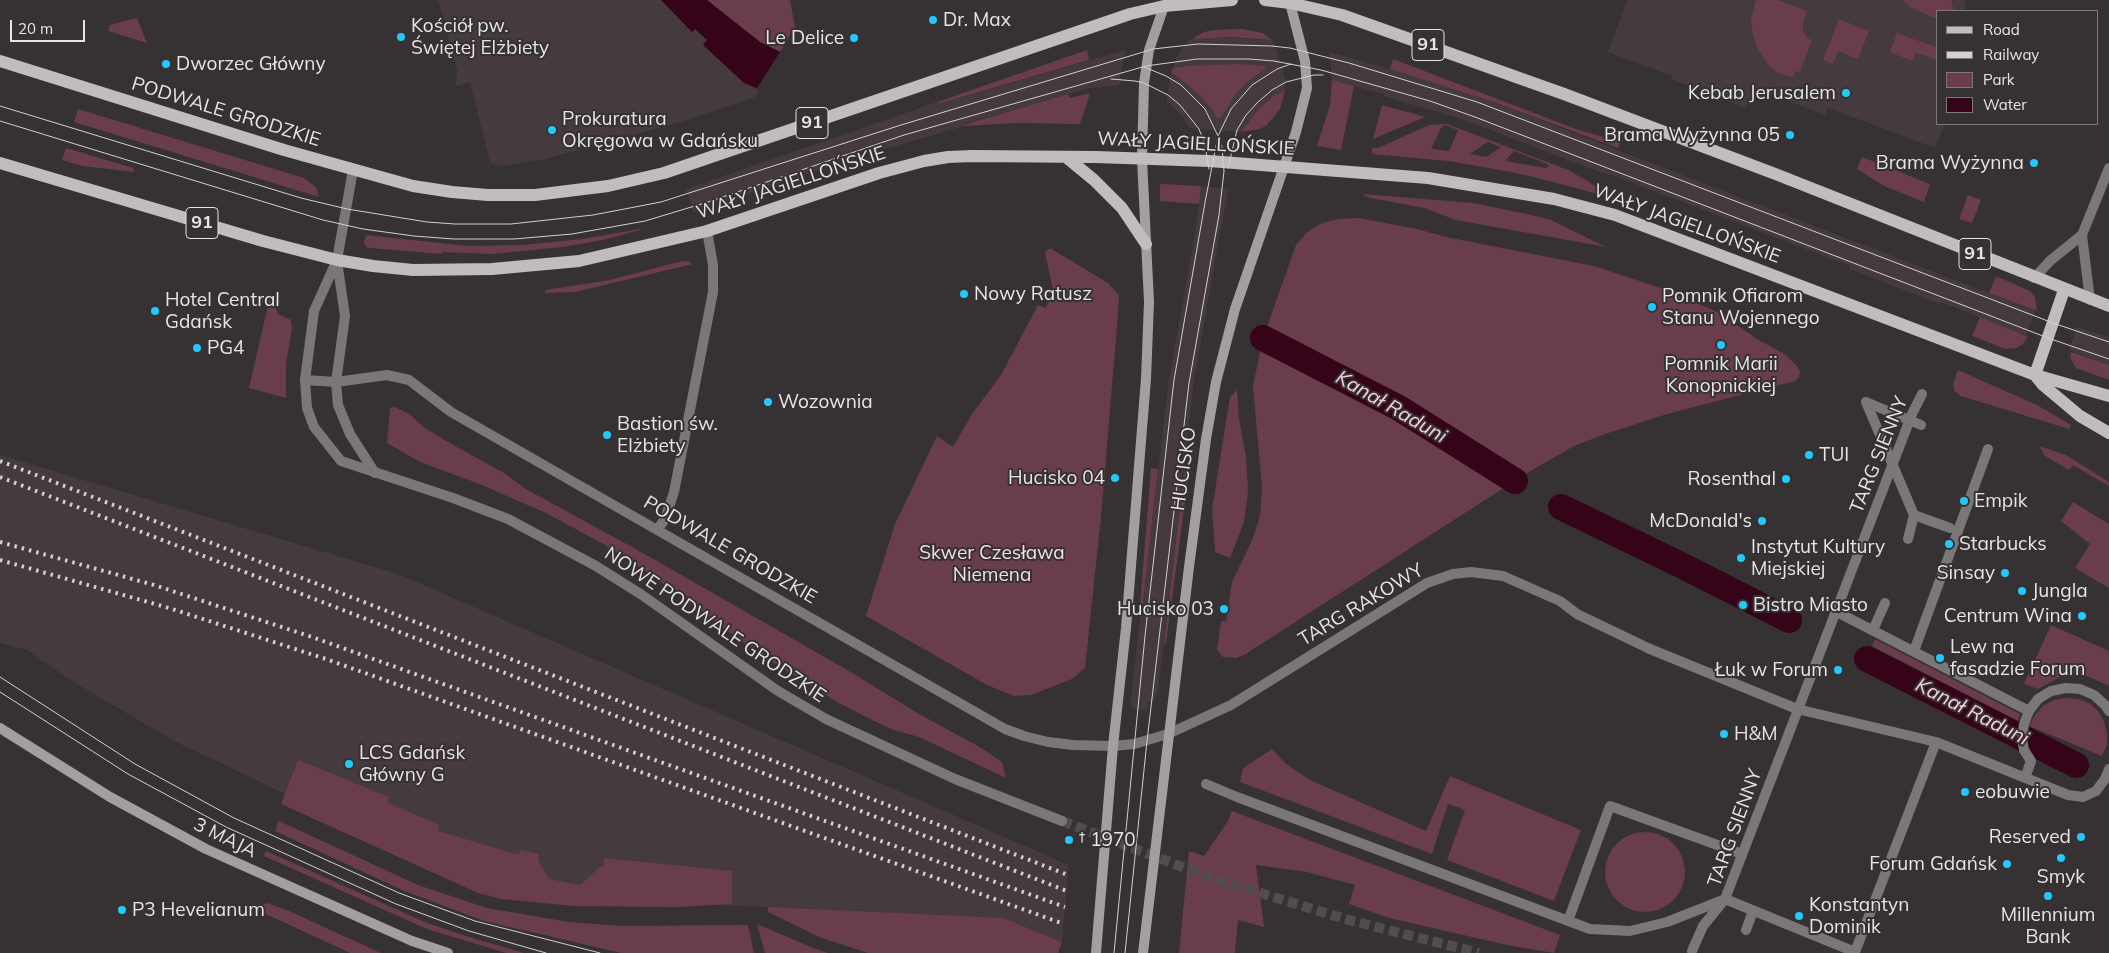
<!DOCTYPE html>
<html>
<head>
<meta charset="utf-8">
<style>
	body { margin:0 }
	#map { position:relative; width:2109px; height:953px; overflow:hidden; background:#363132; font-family:Mulish,sans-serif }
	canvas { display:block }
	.legend { position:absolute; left:1936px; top:10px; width:162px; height:115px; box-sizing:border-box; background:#363132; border:1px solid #7d797a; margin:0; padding:6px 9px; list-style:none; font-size:15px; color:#e7e4e5 }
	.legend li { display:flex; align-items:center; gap:10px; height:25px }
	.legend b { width:25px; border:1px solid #7d797a }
	.scale { position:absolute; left:10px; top:20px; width:75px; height:22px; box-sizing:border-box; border:2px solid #e7e4e5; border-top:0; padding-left:6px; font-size:15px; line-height:18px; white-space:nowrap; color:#e7e4e5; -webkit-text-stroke:4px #363132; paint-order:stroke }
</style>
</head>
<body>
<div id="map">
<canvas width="2109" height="953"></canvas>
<ul class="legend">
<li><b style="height:6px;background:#c2bcbe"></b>Road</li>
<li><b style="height:6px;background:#d3d0d1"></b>Railway</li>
<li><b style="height:14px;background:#693d4c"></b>Park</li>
<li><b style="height:14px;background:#350419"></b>Water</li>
</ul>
<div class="scale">20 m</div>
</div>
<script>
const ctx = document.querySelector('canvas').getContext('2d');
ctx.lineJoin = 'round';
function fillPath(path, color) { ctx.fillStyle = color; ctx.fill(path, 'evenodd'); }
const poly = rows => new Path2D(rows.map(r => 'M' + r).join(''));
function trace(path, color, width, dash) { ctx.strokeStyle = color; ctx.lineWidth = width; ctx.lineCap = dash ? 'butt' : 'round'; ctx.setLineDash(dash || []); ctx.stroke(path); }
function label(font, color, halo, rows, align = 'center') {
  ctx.font = font + ' Mulish,sans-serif'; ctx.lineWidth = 4; ctx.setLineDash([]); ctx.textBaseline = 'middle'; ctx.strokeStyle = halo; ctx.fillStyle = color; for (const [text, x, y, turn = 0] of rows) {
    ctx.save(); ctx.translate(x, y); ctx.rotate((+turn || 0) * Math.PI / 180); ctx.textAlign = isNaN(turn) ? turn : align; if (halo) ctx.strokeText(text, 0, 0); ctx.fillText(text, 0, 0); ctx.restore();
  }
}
const built = poly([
	[438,0,661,0,692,32,695,29,708,41,704,44,744,83,759,90,755,97,680,122,546,159,501,166,490,163,470,82,456,86,457,70],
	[1627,0,1965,0,1965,11,1938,11,1938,124,1945,124,1935,148,1828,108,1825,115,1754,88,1746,108,1671,79,1672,76,1608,52],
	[1210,37,1272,40,1277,51,1285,80,1285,90,1273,96,1256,112,1241,132,1190,128,1179,113,1166,101,1171,72,1200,95,1212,110,1216,117,1220,119,1235,95,1245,84,1265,69,1187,66,1173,68,1177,57,1188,41,1192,39],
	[1126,50,1120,76,1121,85,1090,88,963,124,964,126,858,157,693,213,686,189,937,102,939,104],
	[1329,52,1412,75,1491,101,2035,311,2026,336,1941,302,1940,304,1850,269,1850,266,1609,174,1607,175,1464,120,1384,96,1384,94,1332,80],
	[1201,186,1229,189,1219,238,1194,381,1158,691,1154,701,1148,701,1147,711,1134,709,1131,706,1131,696,1169,379,1195,234],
	[2077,327,2109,337,2109,365,2069,350],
	[0,455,398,574,1069,865,1062,942,1004,918,909,915,577,897,412,854,174,741,72,681,27,650,0,643]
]);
const green = poly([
	[707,0,790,0,795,27,780,52,760,42],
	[1756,0,1778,0,1807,11,1803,22,1803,31,1807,38,1812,40,1800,72,1795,71,1793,78,1776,72,1769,66,1757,48,1753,35,1751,20],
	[1903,0,1951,0,1954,11,1938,11,1938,18,1935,18,1910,7],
	[137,18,147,43,108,31,110,25],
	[1839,19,1869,31,1858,59,1838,51,1833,64,1823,60],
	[1242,29,1263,33,1272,40,1230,37,1192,39,1204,32,1215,30],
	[1897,33,1938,48,1938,60,1916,53,1912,61,1890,52],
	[1087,50,1089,60,938,104,937,102],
	[1393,59,1576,129,1621,142,1618,148,1491,101,1390,69],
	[1239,64,1265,66,1265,69,1245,84,1235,95,1220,119,1216,117,1212,110,1200,95,1171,72,1173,68,1187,66],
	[1332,80,1354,86,1341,150,1317,146,1330,105],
	[1285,90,1280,109,1267,125,1260,129,1241,132,1256,112,1273,96],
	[1090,93,1080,124,1017,123,964,126,963,125,1068,94,1070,98],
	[1382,105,1425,117,1373,139],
	[78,109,304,178,316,187,319,197,74,122],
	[1447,124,1568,170,1620,200,1534,177,1500,170,1448,161,1372,154,1372,148,1378,148,1429,125],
	[1445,125,1458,130,1449,151,1431,149,1441,128],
	[1488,142,1501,147,1486,157,1470,154],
	[1514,151,1547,164,1549,166,1546,168,1505,161],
	[66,148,133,168,134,172,82,166,62,160],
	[1862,157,1930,184,1924,202,1884,186,1857,169],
	[1160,184,1201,186,1199,204,1160,201],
	[1363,194,1473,203,1527,214,1551,220,1606,247,1456,220,1424,208,1366,197],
	[1968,195,1981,200,1972,223,1959,219],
	[1359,218,1417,229,1446,237,1594,266,1658,287,1720,313,1757,339,1786,355,1798,367,1800,372,1799,377,1795,381,1667,414,1605,434,1574,446,1527,473,1244,655,1236,658,1223,657,1217,650,1221,621,1226,621,1232,582,1253,538,1260,516,1262,488,1253,386,1263,338,1296,245,1307,232,1322,223,1339,219],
	[640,229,640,230,603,240,563,247,492,254,442,252,441,254,370,248,366,247,364,242,366,235,468,246,523,245,582,239],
	[1050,248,1108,283,1119,295,1118,315,1101,517,1085,668,1072,679,1031,695,1014,696,987,685,866,616,895,524,937,436,953,447,972,414,1001,375,1038,305,1046,308,1053,290,1045,252],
	[688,261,693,264,575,292,545,293,545,290,610,280,678,262],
	[1996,276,2030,291,2035,297,2037,311,1989,293],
	[262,296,272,299,278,314,291,320,292,329,286,363,286,398,249,388,268,305,260,302],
	[1980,317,2026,336,2028,337,2022,345,2016,348,2005,349,1972,336],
	[2071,352,2109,365,2109,380,2076,368,2070,358],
	[1958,370,2037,405,2071,425,2069,429,1961,396,1954,391,1953,384],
	[1237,390,1239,419,1246,457,1248,492,1244,522,1230,558,1215,552,1212,509,1230,397],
	[395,407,409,414,425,428,446,441,506,474,524,488,643,553,849,671,919,714,978,746,1002,762,1006,778,919,737,891,729,870,719,837,702,759,654,648,573,605,545,546,513,477,483,420,462,387,443,390,408],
	[2039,446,2066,455,2109,482,2109,486,2073,465,2069,470,2045,456],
	[1151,468,1158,469,1141,618,1139,618],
	[1184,471,1189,472,1166,643,1164,644],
	[2073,502,2109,524,2109,588,2075,568,2090,544,2061,521],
	[2051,625,2109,651,2109,686,2087,676,2071,674,2060,677,2038,689,2024,684],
	[1875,639,2020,714,2018,721,1872,646],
	[2066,698,2078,699,2089,703,2098,711,2104,721,2107,733,2107,745,2102,756,2029,726,2035,715,2043,706,2054,700],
	[1272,749,1286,764,1310,780,1426,831,1450,776,1581,830,1554,901,1447,860,1465,810,1448,804,1432,854,1240,782,1243,768],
	[298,760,389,797,387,802,439,825,438,831,519,855,520,850,539,854,538,860,549,879,580,885,600,867,603,867,605,858,732,871,732,904,676,907,573,906,501,899,478,893,281,804],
	[1232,811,1560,935,1554,953,1507,945,1389,918,1349,904,1355,885,1307,872,1256,865,1264,927,1238,920,1235,953,1179,953,1189,851,1204,856,1228,821],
	[279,821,418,885,487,908,569,922,621,926,748,925,754,953,621,953,484,921,402,890,275,831],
	'1605 872a40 40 0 1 1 80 0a40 40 0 1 1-80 0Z',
	[266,851,427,923,469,937,524,953,506,953,427,929,264,856],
	[267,903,289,911,381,953,350,953,266,914,257,907],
	[768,907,1004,918,1062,942,1058,953,868,953,819,937,768,912],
	[757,924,813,948,828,953,765,953]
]);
const water = poly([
	[661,0,707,0,760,42,780,52,757,88,744,83,703,45,707,40,695,29,692,32]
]);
const canal = poly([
	[1263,338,1399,408,1515,481],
	[1561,507,1683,566,1789,620],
	[1867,659,2076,765]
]);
const tertiaryTunnel = poly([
	[1062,821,1206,876,1345,919,1479,953]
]);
const pedestrian = poly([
	[1866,402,1914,515,1950,528],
	[1866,402,1921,425],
	[1908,539,1914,515],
	[1835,611,2029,711],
	[1873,630,1885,603],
	[1650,649,1797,709,1936,742,2068,795,2083,797,2096,791,2105,779,2109,769],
	[1914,651,1988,449],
	[2025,778,2031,761,2024,750,2022,738,2024,724,2029,711,2038,699,2051,691,2066,688,2080,689,2094,695,2105,705,2109,711],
	[1206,784,1237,797,1590,929,1630,931,1667,922,1723,900],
	[1725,899,1855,952,1936,742],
	[1568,921,1610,806,1742,854],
	[1746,930,1753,911],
	[1692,951,1703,926,1725,899,1912,414,1922,394]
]);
const minor = poly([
	[2082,235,2090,300],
	[2034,278,2051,260,2082,235,2109,168],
	[305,380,336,382,387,375,409,380,451,412,1005,729,1024,736,1048,742,1073,745,1113,746,1134,744,1168,734,1231,705,1427,583,1453,574,1471,572,1503,576,1560,601,1577,614,1650,649],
	[657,530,665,519,674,492,713,292,713,265,707,231]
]);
const tertiary = poly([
	[353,170,337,260,314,311,305,380,307,408,314,427,341,461,453,498,508,519,596,566,642,595,778,691,826,719,955,779,1062,821],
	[337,261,345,316,336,382,338,405,350,434,375,473]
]);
const secondary = poly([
	[0,728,110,797,206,849,412,941,448,953],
	[1096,953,1113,746,1126,628,1146,379,1149,302,1142,159,1144,83,1149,50,1164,6],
	[1143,953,1189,567,1206,439,1216,382,1235,309,1296,132,1307,88,1305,61,1290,3]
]);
const primary = poly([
	[1265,0,1290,3,1342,15,1564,94,1778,175,2109,306],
	[0,61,284,150,413,186,452,192,488,195,535,195,608,186,664,173,1130,14,1164,6,1232,0],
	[1066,157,1094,180,1122,208,1146,244],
	[0,163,263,241,337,260,373,266,413,270,492,269,579,261,707,231,879,173,924,161,948,157,972,156,1096,157,1209,161,1428,178,1554,199,1615,215,2035,375,2109,396],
	[2035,375,2043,385,2080,416,2109,433],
	[2035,375,2064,290]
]);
const tram = poly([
	[1111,79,1135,81,1144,83,1168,95,1180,105,1199,129,1205,145,1209,169],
	[0,106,301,198,347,209,427,222,455,224,511,224,593,215,661,202,901,125,1153,49,1198,44,1272,46,1290,48,1349,63,1477,102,2053,323,2109,342],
	[0,121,323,220,363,229,414,236,454,239,514,239,572,234,645,221,708,202,904,135,1146,66,1197,59,1249,59,1274,61,1321,70,1430,101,1475,117,2048,338,2109,359],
	[1228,168,1237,130,1246,115,1258,102,1272,90,1286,82,1314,75,1323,75],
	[0,677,135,764,234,818,399,893,475,921,600,953],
	[0,692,128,774,226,827,396,904,469,931,546,953],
	[1114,953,1145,636,1174,380,1206,197,1218,136,1231,109,1252,85,1277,69,1291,64],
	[1125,953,1147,741,1189,383,1219,215,1224,171,1222,147,1218,136,1205,109,1181,85,1166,76,1144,67]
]);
const rail = poly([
	[0,461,1068,875],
	[0,477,1067,891],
	[0,542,154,585,312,637,1065,907],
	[0,560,169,608,326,659,1064,924]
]);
const markers = [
	[933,20,5,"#23c9fe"],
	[401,37,5,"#23c9fe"],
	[854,38,5,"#23c9fe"],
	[166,64,5,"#23c9fe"],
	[1846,93,5,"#23c9fe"],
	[552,130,5,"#23c9fe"],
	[1790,135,5,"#23c9fe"],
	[2034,163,5,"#23c9fe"],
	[964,294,5,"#23c9fe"],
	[1652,307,5,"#23c9fe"],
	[155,311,5,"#23c9fe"],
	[1721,345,5,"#23c9fe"],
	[197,348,5,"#23c9fe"],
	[768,402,5,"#23c9fe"],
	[607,435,5,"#23c9fe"],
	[1809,455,5,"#23c9fe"],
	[1115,478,5,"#23c9fe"],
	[1786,479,5,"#23c9fe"],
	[1964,501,5,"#23c9fe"],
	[1762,521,5,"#23c9fe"],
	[1949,544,5,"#23c9fe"],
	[1741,558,5,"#23c9fe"],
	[2005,573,5,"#23c9fe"],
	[2022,591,5,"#23c9fe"],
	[1743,605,5,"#23c9fe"],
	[1224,609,5,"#23c9fe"],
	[2082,616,5,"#23c9fe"],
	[1940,658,5,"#23c9fe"],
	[1838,670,5,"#23c9fe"],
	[1724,734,5,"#23c9fe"],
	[349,764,5,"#23c9fe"],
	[1965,792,5,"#23c9fe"],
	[2081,837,5,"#23c9fe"],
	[1069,840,5,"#23c9fe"],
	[2061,858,5,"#23c9fe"],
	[2007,864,5,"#23c9fe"],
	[2048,896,5,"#23c9fe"],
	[122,910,5,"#23c9fe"],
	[1799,916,5,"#23c9fe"]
];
const shields = [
	[1428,45,32],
	[812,123,32],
	[202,223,32],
	[1975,254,32]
];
const shieldNames = [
	["91",1428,45],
	["91",812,123],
	["91",202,223],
	["91",1975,254]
];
const poiNames = [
	["Dr. Max",943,20],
	["Kościół pw.",411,26],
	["Świętej Elżbiety",411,48],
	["Le Delice",844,38,"right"],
	["Dworzec Główny",176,64],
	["Kebab Jerusalem",1836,93,"right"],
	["Prokuratura",562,119],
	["Okręgowa w Gdańsku",562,141],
	["Brama Wyżynna 05",1780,135,"right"],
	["Brama Wyżynna",2024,163,"right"],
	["Nowy Ratusz",974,294],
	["Pomnik Ofiarom",1662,296],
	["Stanu Wojennego",1662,318],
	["Hotel Central",165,300],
	["Gdańsk",165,322],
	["PG4",207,348],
	["Pomnik Marii",1721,364,"center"],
	["Konopnickiej",1721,386,"center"],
	["Wozownia",778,402],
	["Bastion św.",617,424],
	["Elżbiety",617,446],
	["TUI",1819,455],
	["Hucisko 04",1105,478,"right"],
	["Rosenthal",1776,479,"right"],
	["Empik",1974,501],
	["McDonald's",1752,521,"right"],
	["Starbucks",1959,544],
	["Instytut Kultury",1751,547],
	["Miejskiej",1751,569],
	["Sinsay",1995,573,"right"],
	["Jungla",2032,591],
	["Bistro Miasto",1753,605],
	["Hucisko 03",1214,609,"right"],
	["Centrum Wina",2072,616,"right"],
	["Lew na",1950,647],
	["fasadzie Forum",1950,669],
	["Łuk w Forum",1828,670,"right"],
	["H&M",1734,734],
	["LCS Gdańsk",359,753],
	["Główny G",359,775],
	["eobuwie",1975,792],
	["Reserved",2071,837,"right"],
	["† 1970",1079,840],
	["Forum Gdańsk",1997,864,"right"],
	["Smyk",2061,877,"center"],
	["Konstantyn",1809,905],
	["Dominik",1809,927],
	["P3 Hevelianum",132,910],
	["Millennium",2048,915,"center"],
	["Bank",2048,937,"center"]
];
const streetNames = [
	["PODWALE GRODZKIE",226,112,17],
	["WAŁY JAGIELLOŃSKIE",1196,144,3],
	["WAŁY JAGIELLOŃSKIE",791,183,-18],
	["WAŁY JAGIELLOŃSKIE",1687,224,20],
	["TARG SIENNY",1879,455,-68],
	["HUCISKO",1184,469,-82],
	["PODWALE GRODZKIE",730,550,30],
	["TARG RAKOWY",1361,605,-31],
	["NOWE PODWALE GRODZKIE",715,625,34],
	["TARG SIENNY",1735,828,-70],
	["3 MAJA",225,838,26]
];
const parkNames = [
	["Skwer Czesława",992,553],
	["Niemena",992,575]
];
const waterNames = [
	["Kanał Raduni",1391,407,30],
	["Kanał Raduni",1972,712,27]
];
fillPath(built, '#453a3d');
fillPath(green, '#693d4c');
fillPath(water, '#350419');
trace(canal, '#350419', 26);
trace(tertiaryTunnel, '#514c4d', 10, [10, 5]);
trace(pedestrian, '#7a7778', 10);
trace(minor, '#7a7778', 10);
trace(tertiary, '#7a7778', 10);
trace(secondary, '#a39e9f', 10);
trace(primary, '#c2bcbe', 12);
trace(tram, '#d3d0d1', 1);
trace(rail, '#d3d0d1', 4, [2.5, 5]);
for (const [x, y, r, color] of markers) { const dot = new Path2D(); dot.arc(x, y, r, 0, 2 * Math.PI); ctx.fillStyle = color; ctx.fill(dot); trace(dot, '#363132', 2); }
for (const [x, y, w] of shields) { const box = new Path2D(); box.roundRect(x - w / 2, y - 15.5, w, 31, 4); ctx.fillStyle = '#363132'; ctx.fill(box); trace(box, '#e7e4e5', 1); }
label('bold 18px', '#e7e4e5', null, shieldNames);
label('19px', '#e7e4e5', '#363132', poiNames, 'left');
label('19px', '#e7e4e5', '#363132', streetNames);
label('19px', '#f4dee4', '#363132', parkNames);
label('italic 20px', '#fbcedb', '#363132', waterNames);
</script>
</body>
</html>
